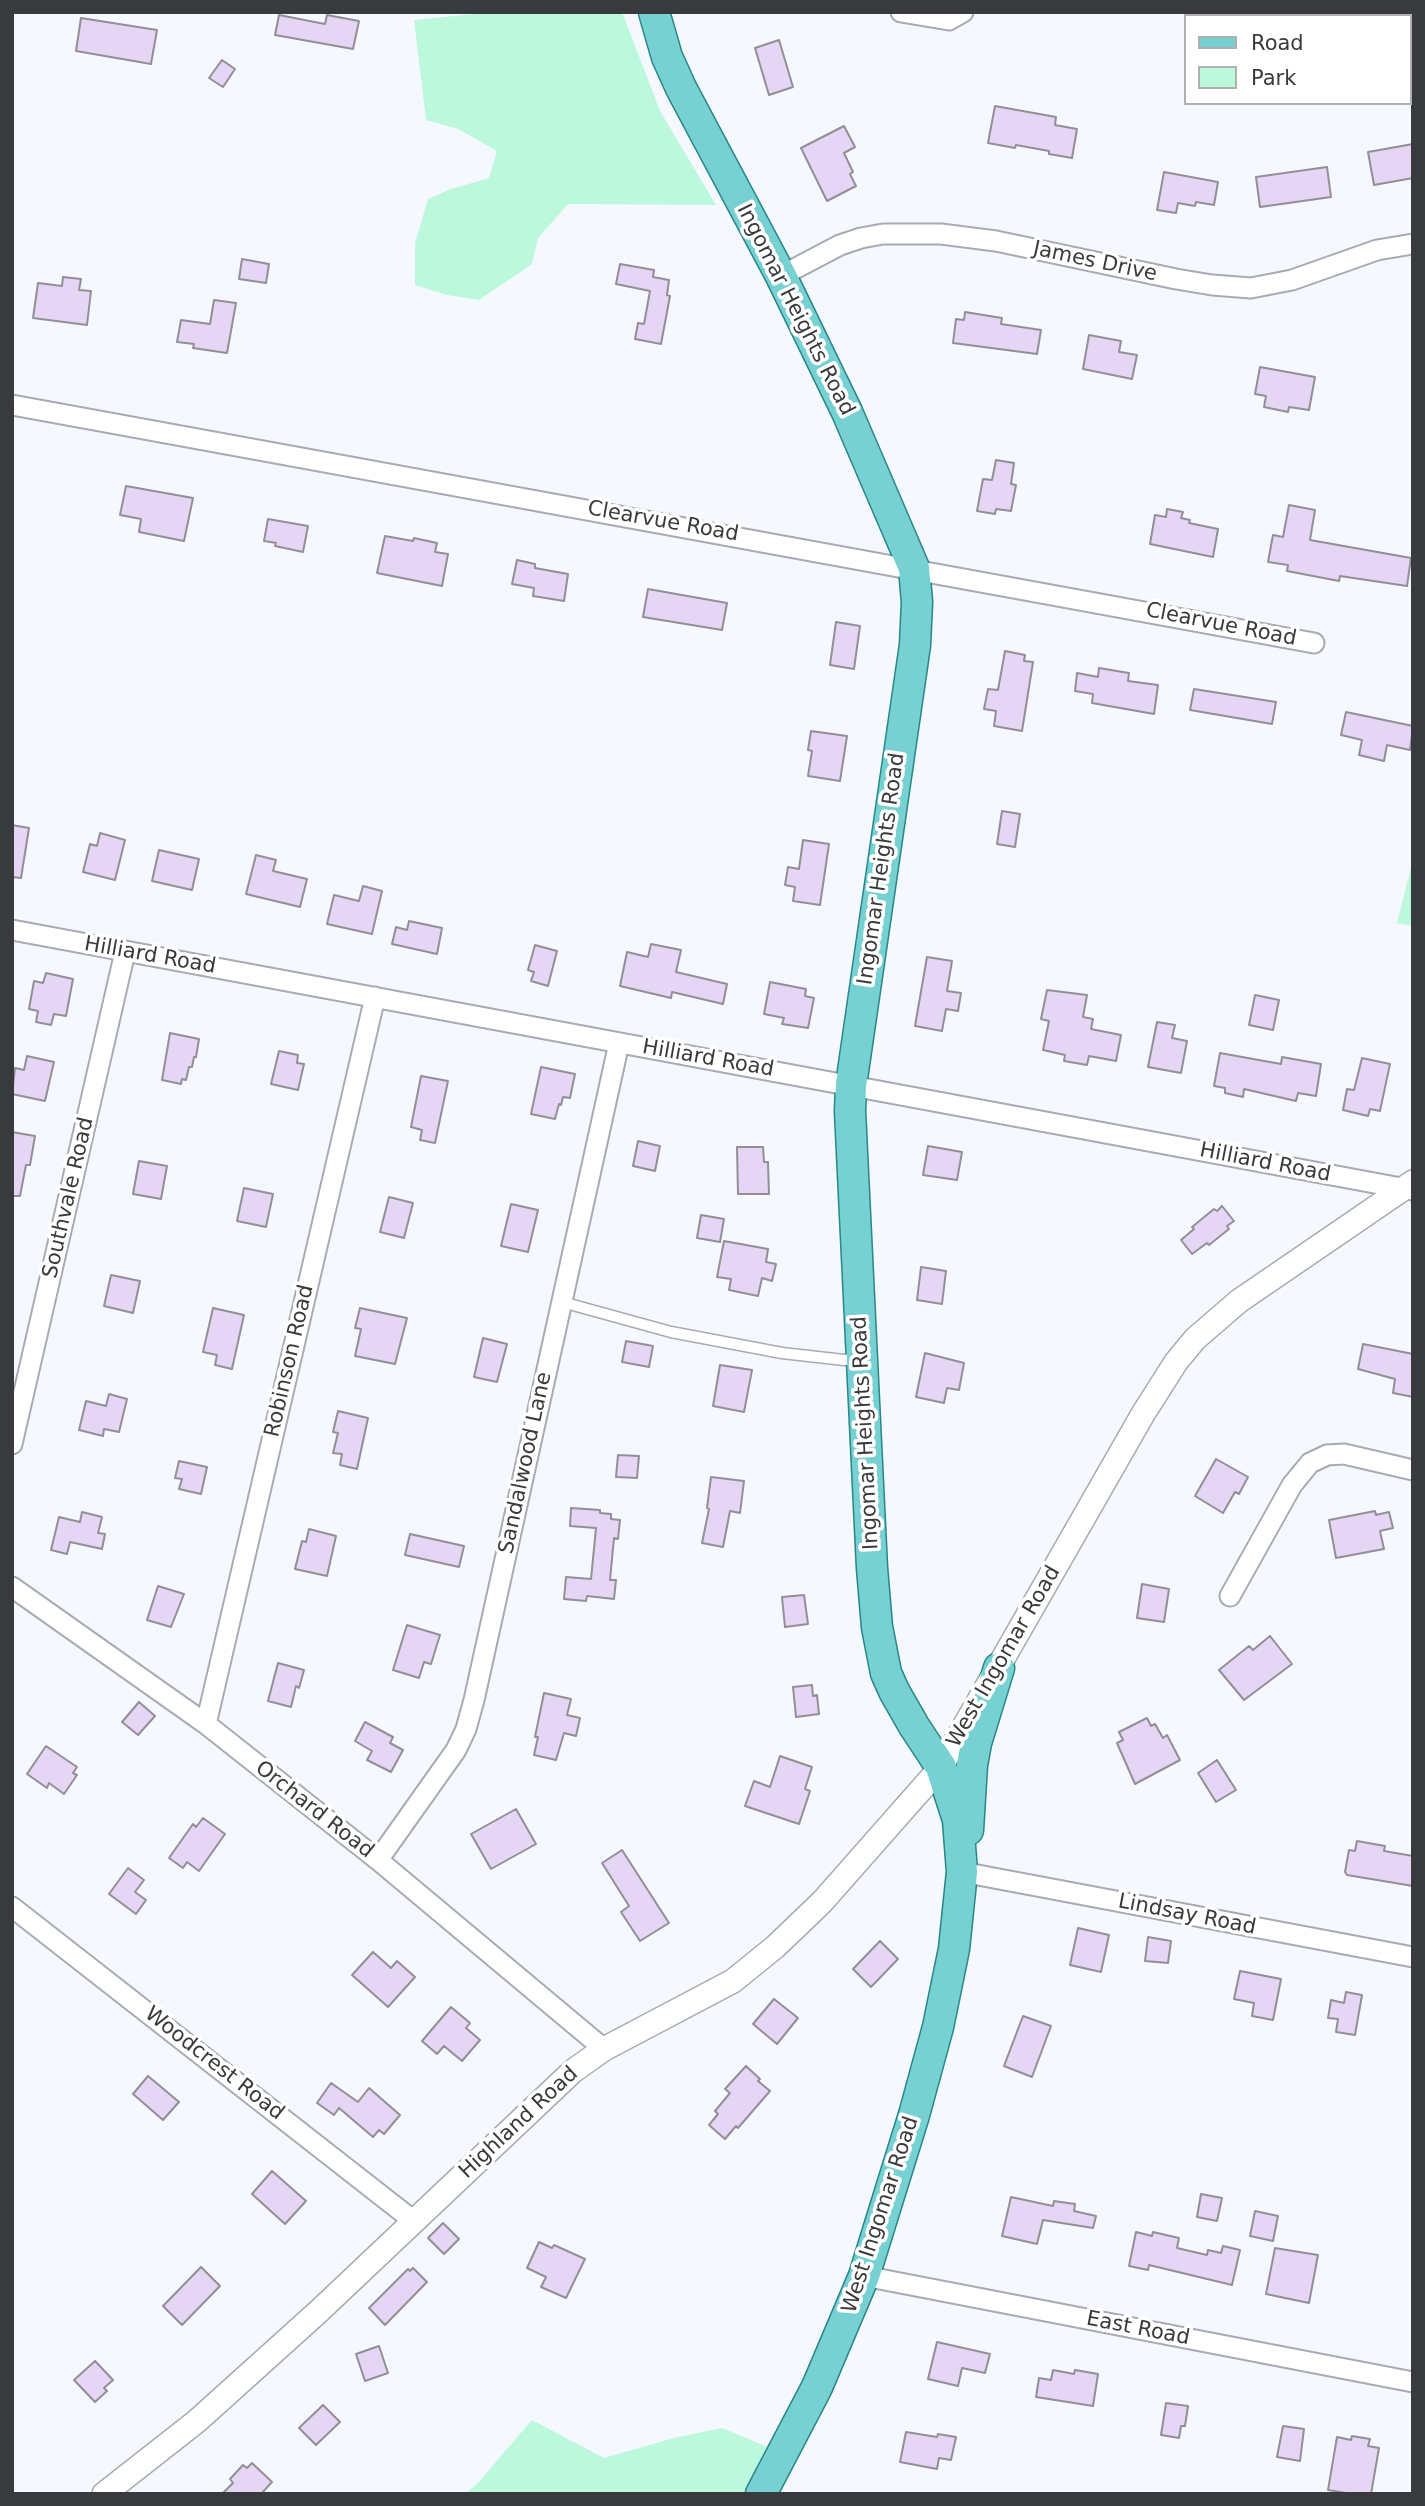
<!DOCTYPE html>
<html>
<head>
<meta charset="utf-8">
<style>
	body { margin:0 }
	#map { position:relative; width:1425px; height:2506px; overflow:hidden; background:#f5f8fe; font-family:"DejaVu Sans",sans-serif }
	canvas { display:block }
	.frame { position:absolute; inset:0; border:14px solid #393a3d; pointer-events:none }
	.legend { position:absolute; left:1184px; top:14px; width:228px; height:91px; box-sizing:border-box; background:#fff; border:2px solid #b0b0b1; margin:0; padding:9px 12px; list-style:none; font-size:21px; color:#393a3d }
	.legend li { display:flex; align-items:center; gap:14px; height:35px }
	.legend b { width:35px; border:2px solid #b0b0b1 }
</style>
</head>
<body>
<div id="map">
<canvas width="1425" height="2506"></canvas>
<div class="frame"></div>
<ul class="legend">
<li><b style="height:9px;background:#77d0d1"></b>Road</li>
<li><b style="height:19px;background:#bcf8dc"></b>Park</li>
</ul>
</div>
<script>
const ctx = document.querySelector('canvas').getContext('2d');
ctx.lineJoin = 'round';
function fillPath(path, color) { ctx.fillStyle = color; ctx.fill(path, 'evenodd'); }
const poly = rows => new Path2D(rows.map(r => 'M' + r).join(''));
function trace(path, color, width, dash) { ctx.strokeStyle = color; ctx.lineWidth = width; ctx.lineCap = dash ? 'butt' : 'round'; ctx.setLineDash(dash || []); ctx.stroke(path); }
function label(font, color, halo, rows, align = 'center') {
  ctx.font = font + ' "DejaVu Sans",sans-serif'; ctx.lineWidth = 7; ctx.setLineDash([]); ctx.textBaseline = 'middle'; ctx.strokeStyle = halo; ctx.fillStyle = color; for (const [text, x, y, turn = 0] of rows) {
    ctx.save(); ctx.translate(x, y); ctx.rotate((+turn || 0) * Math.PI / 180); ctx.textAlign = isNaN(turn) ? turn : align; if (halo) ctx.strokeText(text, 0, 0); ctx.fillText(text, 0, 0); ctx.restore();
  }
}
const green = poly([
	[494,12,622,12,660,111,716,205,568,204,538,238,532,264,479,300,447,295,415,285,415,243,428,199,451,189,489,178,497,151,458,129,426,120,414,20],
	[1413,860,1413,926,1397,923],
	[532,2420,604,2458,674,2438,722,2428,782,2453,761,2494,464,2494,476,2485]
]);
const building = poly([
	[279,15,325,24,327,15,359,21,353,49,275,35,279,15],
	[81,18,157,30,151,64,76,51,81,18],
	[779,40,793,87,769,95,755,48,779,40],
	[222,60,235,69,223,87,209,78,222,60],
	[995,106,1056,117,1055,125,1077,129,1072,158,1049,154,1049,151,1016,145,1015,148,988,143,995,106],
	[844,126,855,147,844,153,853,172,850,174,856,186,827,201,801,148,844,126],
	[1413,144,1413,178,1374,185,1368,152,1413,144],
	[1327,167,1331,197,1260,207,1256,177,1327,167],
	[1164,172,1218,182,1214,205,1196,202,1195,206,1178,203,1176,213,1157,210,1164,172],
	[242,259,269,264,266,283,239,279,242,259],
	[620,264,654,270,653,277,669,280,667,295,670,296,661,344,635,339,638,323,644,324,650,291,616,284,620,264],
	[63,277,81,279,79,290,91,291,87,325,33,318,38,283,62,286,63,277],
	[214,300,236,303,227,353,193,348,194,344,177,342,181,320,210,324,214,300],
	[965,312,1002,318,1001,324,1041,330,1037,354,953,343,956,319,964,320,965,312],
	[1089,335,1121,341,1119,352,1137,355,1132,379,1083,369,1089,335],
	[1260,367,1315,377,1309,410,1289,407,1288,412,1264,407,1266,396,1255,394,1260,367],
	[996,460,1014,463,1011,484,1016,485,1011,511,996,509,995,514,977,511,983,479,992,480,996,460],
	[126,486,193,498,184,541,139,532,141,519,120,515,126,486],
	[1289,505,1315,510,1310,540,1411,558,1407,586,1340,576,1339,581,1287,571,1288,565,1268,562,1273,535,1283,537,1289,505],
	[1167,509,1183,512,1181,518,1190,520,1189,523,1218,529,1213,557,1150,544,1155,515,1166,517,1167,509],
	[268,519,308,526,303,552,275,546,276,543,264,541,268,519],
	[385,536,413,541,414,538,437,543,435,552,448,554,442,586,377,573,385,536],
	[517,560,535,564,535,568,568,574,564,601,533,596,534,588,512,584,517,560],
	[648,589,727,603,722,630,643,617,648,589],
	[836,622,860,626,854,669,830,665,836,622],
	[1005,651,1025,655,1024,661,1033,662,1022,731,994,726,996,711,984,709,988,689,998,690,1005,651],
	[1099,668,1129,673,1128,681,1158,685,1154,714,1092,703,1093,694,1075,691,1077,673,1098,677,1099,668],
	[1194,689,1276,702,1272,724,1190,710,1194,689],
	[1346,712,1413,726,1410,750,1387,745,1384,761,1359,755,1362,740,1341,735,1346,712],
	[811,731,847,736,840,781,808,776,812,751,808,750,811,731],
	[1002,811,1020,814,1015,847,997,844,1002,811],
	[12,825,29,828,21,878,12,877,12,825],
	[100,833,125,840,115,880,83,872,90,844,97,846,100,833],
	[803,840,829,844,820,905,793,901,795,887,785,885,788,867,799,869,803,840],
	[159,850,199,859,192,890,152,881,159,850],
	[256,855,276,860,273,871,307,879,300,907,246,894,256,855],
	[363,886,382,891,372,934,327,924,334,895,359,901,363,886],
	[409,921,442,928,437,954,392,944,396,927,407,930,409,921],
	[651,944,681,950,676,972,727,984,723,1004,672,992,671,998,620,986,627,952,648,957,651,944],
	[535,945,557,951,548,986,531,981,534,972,528,970,535,945],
	[927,957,952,961,947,991,961,993,958,1011,946,1009,942,1031,915,1026,927,957],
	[46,973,73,979,66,1016,54,1014,51,1025,36,1022,38,1011,29,1009,34,981,43,983,46,973],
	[770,982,806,989,805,996,814,998,808,1028,782,1024,784,1018,764,1014,770,982],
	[1047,990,1087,995,1083,1017,1093,1019,1091,1029,1121,1035,1116,1061,1089,1056,1087,1065,1064,1061,1065,1055,1043,1050,1049,1021,1041,1019,1047,990],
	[1255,995,1279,1000,1273,1030,1249,1025,1255,995],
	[1157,1022,1175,1025,1172,1038,1187,1041,1181,1073,1148,1067,1157,1022],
	[170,1033,199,1039,196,1057,194,1057,192,1067,189,1067,186,1080,182,1079,181,1084,162,1080,170,1033],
	[279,1051,298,1055,297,1063,304,1064,298,1090,271,1084,279,1051],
	[1220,1053,1281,1064,1282,1057,1321,1064,1316,1096,1298,1093,1296,1101,1244,1089,1243,1097,1225,1093,1225,1088,1214,1086,1220,1053],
	[27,1056,54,1062,45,1101,12,1094,15,1068,24,1070,27,1056],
	[1362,1058,1390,1064,1380,1111,1370,1109,1368,1116,1343,1110,1347,1089,1354,1090,1362,1058],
	[541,1067,575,1074,570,1098,563,1097,561,1105,559,1104,555,1119,531,1114,541,1067],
	[421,1076,448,1081,435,1143,420,1140,422,1130,411,1127,421,1076],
	[12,1132,35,1136,30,1165,26,1165,20,1196,12,1196,12,1132],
	[638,1141,660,1146,655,1171,633,1166,638,1141],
	[928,1146,962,1152,957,1180,923,1175,928,1146],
	[737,1147,763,1147,764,1162,768,1162,769,1194,738,1194,737,1147],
	[139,1161,167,1166,161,1199,133,1194,139,1161],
	[244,1188,273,1194,266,1227,237,1221,244,1188],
	[389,1197,413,1203,404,1238,380,1232,389,1197],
	[511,1204,538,1210,528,1252,501,1246,511,1204],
	[1222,1206,1234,1221,1227,1226,1229,1229,1209,1245,1207,1243,1192,1254,1181,1240,1194,1229,1192,1227,1214,1209,1217,1211,1222,1206],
	[701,1215,724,1219,720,1242,697,1238,701,1215],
	[724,1241,768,1249,766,1262,776,1264,772,1281,762,1278,758,1296,729,1290,731,1279,717,1277,724,1241],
	[921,1267,946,1271,942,1304,917,1300,921,1267],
	[111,1275,140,1281,133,1313,104,1306,111,1275],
	[213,1308,244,1315,232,1369,215,1365,217,1355,203,1352,213,1308],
	[360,1308,407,1318,395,1364,355,1356,361,1329,355,1328,360,1308],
	[483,1338,507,1344,497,1382,474,1377,483,1338],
	[626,1341,653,1346,649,1367,622,1362,626,1341],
	[1363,1344,1413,1354,1413,1397,1393,1393,1395,1379,1358,1369,1363,1344],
	[925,1353,964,1363,959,1390,947,1388,944,1403,916,1397,925,1353],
	[720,1365,752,1370,744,1412,713,1406,720,1365],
	[109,1394,127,1399,119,1432,104,1429,103,1436,79,1430,86,1401,106,1406,109,1394],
	[338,1411,368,1418,357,1469,340,1465,342,1454,333,1453,338,1433,333,1432,338,1411],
	[618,1455,639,1456,637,1478,616,1477,618,1455],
	[1216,1459,1248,1477,1239,1494,1235,1492,1223,1513,1195,1496,1216,1459],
	[179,1461,207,1467,201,1494,179,1489,182,1479,175,1478,179,1461],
	[711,1477,744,1481,740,1513,730,1511,723,1547,702,1543,709,1509,707,1508,711,1477],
	[571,1508,600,1510,600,1513,611,1514,611,1519,620,1520,618,1539,614,1538,610,1580,616,1580,614,1599,587,1596,586,1601,564,1599,566,1577,591,1579,596,1528,570,1526,571,1508],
	[1375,1511,1376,1515,1389,1512,1393,1528,1380,1531,1384,1549,1336,1558,1329,1520,1375,1511],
	[82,1512,102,1517,98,1533,105,1534,102,1549,70,1542,67,1554,51,1550,59,1517,80,1522,82,1512],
	[309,1529,336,1536,327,1576,295,1569,302,1541,306,1542,309,1529],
	[410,1534,464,1546,459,1567,405,1555,410,1534],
	[1142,1584,1169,1589,1164,1622,1137,1618,1142,1584],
	[158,1586,184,1594,171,1627,147,1620,158,1586],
	[804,1595,808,1624,785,1627,782,1597,804,1595],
	[407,1625,440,1635,431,1664,424,1662,419,1678,393,1670,407,1625],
	[1270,1636,1292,1664,1244,1700,1219,1670,1249,1646,1253,1650,1270,1636],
	[278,1663,304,1670,299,1688,296,1686,291,1707,268,1701,278,1663],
	[812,1685,813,1696,817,1695,819,1714,796,1717,793,1687,812,1685],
	[544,1693,571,1699,567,1715,580,1718,576,1736,564,1733,556,1760,534,1755,538,1737,535,1737,544,1693],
	[139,1702,155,1716,138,1735,122,1722,139,1702],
	[1147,1718,1151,1726,1155,1724,1163,1738,1167,1735,1180,1760,1135,1784,1117,1743,1123,1740,1119,1732,1147,1718],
	[365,1722,393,1737,390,1743,403,1750,391,1772,367,1760,372,1751,355,1741,365,1722],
	[46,1746,77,1767,73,1773,77,1775,64,1794,49,1783,47,1788,27,1774,46,1746],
	[780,1756,812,1767,805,1789,810,1791,799,1824,745,1806,754,1781,770,1787,780,1756],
	[1217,1760,1236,1790,1216,1802,1198,1773,1217,1760],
	[516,1809,536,1844,491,1869,471,1834,516,1809],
	[203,1818,225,1834,199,1871,187,1862,183,1868,169,1858,193,1824,196,1827,203,1818],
	[1357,1841,1385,1846,1384,1851,1413,1856,1413,1886,1347,1875,1345,1872,1349,1850,1355,1851,1357,1841],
	[622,1850,669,1923,640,1941,621,1912,629,1906,602,1863,622,1850],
	[128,1868,144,1880,135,1892,146,1900,136,1914,109,1894,128,1868],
	[1078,1928,1109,1935,1101,1972,1070,1965,1078,1928],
	[1148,1937,1171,1941,1168,1963,1145,1961,1148,1937],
	[880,1941,898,1959,871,1987,853,1969,880,1941],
	[373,1952,391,1968,397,1961,415,1977,388,2007,352,1975,373,1952],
	[1240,1971,1281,1979,1273,2020,1252,2016,1254,2003,1234,1999,1240,1971],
	[1346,1992,1362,1995,1355,2035,1336,2032,1338,2019,1328,2018,1331,2000,1344,2003,1346,1992],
	[774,1999,798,2018,777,2044,753,2024,774,1999],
	[451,2007,470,2023,466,2028,480,2040,462,2061,444,2046,437,2054,422,2041,451,2007],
	[1023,2016,1051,2026,1032,2077,1004,2066,1023,2016],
	[746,2066,760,2079,758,2081,770,2091,738,2128,736,2126,725,2139,709,2125,718,2114,715,2111,730,2093,725,2089,746,2066],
	[148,2076,179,2102,163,2120,133,2094,148,2076],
	[331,2083,358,2102,369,2088,400,2115,384,2134,379,2130,373,2137,339,2108,334,2115,317,2103,331,2083],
	[272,2171,306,2201,285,2224,252,2194,272,2171],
	[1201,2194,1222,2198,1217,2221,1197,2217,1201,2194],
	[1011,2197,1053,2206,1054,2201,1075,2204,1074,2211,1096,2216,1093,2228,1043,2220,1037,2244,1002,2236,1011,2197],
	[1255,2211,1278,2216,1273,2241,1250,2236,1255,2211],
	[443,2223,459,2239,444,2254,428,2238,443,2223],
	[1136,2232,1152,2236,1153,2232,1179,2238,1177,2248,1207,2255,1208,2250,1221,2253,1223,2246,1240,2250,1232,2285,1149,2265,1148,2270,1129,2266,1136,2232],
	[539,2242,552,2248,554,2245,585,2259,566,2298,541,2287,546,2277,527,2268,539,2242],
	[1275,2248,1318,2255,1309,2303,1266,2294,1275,2248],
	[201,2267,220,2286,182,2325,163,2306,201,2267],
	[413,2268,427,2282,385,2325,369,2308,408,2269,410,2271,413,2268],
	[937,2342,990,2354,985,2373,962,2368,958,2386,928,2379,937,2342],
	[379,2346,388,2373,365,2381,356,2354,379,2346],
	[95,2361,113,2380,104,2388,107,2391,95,2402,74,2380,95,2361],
	[1053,2370,1074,2374,1075,2370,1098,2374,1093,2406,1036,2397,1039,2378,1051,2380,1053,2370],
	[1166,2403,1188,2406,1185,2426,1181,2426,1179,2438,1161,2435,1166,2403],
	[323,2405,340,2422,316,2445,299,2428,323,2405],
	[1283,2426,1304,2429,1300,2461,1277,2457,1283,2426],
	[906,2432,937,2437,938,2434,956,2437,951,2460,939,2458,937,2469,900,2462,906,2432],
	[1352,2436,1370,2439,1368,2446,1379,2448,1371,2494,1352,2494,1328,2490,1337,2437,1351,2440,1352,2436],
	[252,2463,272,2482,261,2494,222,2494,233,2483,230,2479,243,2465,247,2468,252,2463]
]);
const service = poly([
	[562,1302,671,1332,782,1353,844,1360,859,1358]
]);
const minor = poly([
	[901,12,949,20,963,12],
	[781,276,840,245,861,238,883,234,941,234,996,241,1176,279,1212,285,1251,288,1292,280,1377,250,1413,244],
	[12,405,1314,643],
	[12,930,1412,1190],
	[12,1444,125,952],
	[12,1587,206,1724,378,1860,604,2049],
	[1230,1596,1292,1485,1310,1463,1327,1455,1344,1454,1413,1470],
	[206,1724,375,997],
	[378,1860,456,1750,466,1729,474,1700,619,1043],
	[962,1872,1413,1957],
	[12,1907,415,2222],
	[864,2276,1413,2382]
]);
const tertiary = poly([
	[104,2494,197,2421,318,2312,573,2071,604,2049,733,1981,775,1947,822,1902,941,1767,1143,1414,1176,1362,1195,1339,1239,1301,1413,1182]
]);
const primary = poly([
	[654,12,667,57,681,88,781,276,847,412,914,568,917,602,915,645,851,1085,850,1111,872,1568,877,1627,886,1673,894,1691,914,1726,941,1767,958,1820,962,1872,954,1949,938,2027,914,2115,864,2276,817,2387,761,2494],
	[968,1830,972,1765,976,1743,999,1668]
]);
const streetNames = [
	["James Drive",1095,262,12],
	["Ingomar Heights Road",795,310,63],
	["Clearvue Road",663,522,10],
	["Clearvue Road",1221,625,11],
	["Ingomar Heights Road",882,869,-82],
	["Hilliard Road",150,956,10],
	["Hilliard Road",708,1059,10],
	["Hilliard Road",1265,1163,11],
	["Southvale Road",69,1198,-77],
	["Robinson Road",290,1361,-77],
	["Ingomar Heights Road",866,1433,-93],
	["Sandalwood Lane",526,1463,-78],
	["West Ingomar Road",1004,1657,-60],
	["Orchard Road",314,1810,38],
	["Lindsay Road",1187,1915,11],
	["Woodcrest Road",214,2064,38],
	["Highland Road",519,2123,-43],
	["West Ingomar Road",881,2215,-72],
	["East Road",1138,2329,11]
];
fillPath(green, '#bcf8dc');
fillPath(building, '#e4d6f4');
trace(building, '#928f96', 2);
trace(service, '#a8abb2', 13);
trace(minor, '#a8abb2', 23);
trace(tertiary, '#a8abb2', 26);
trace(primary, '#278789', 33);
trace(service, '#fff', 10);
trace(minor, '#fff', 19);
trace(tertiary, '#fff', 23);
trace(primary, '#77d0d1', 30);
label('21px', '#393a3d', '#fff', streetNames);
</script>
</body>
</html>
